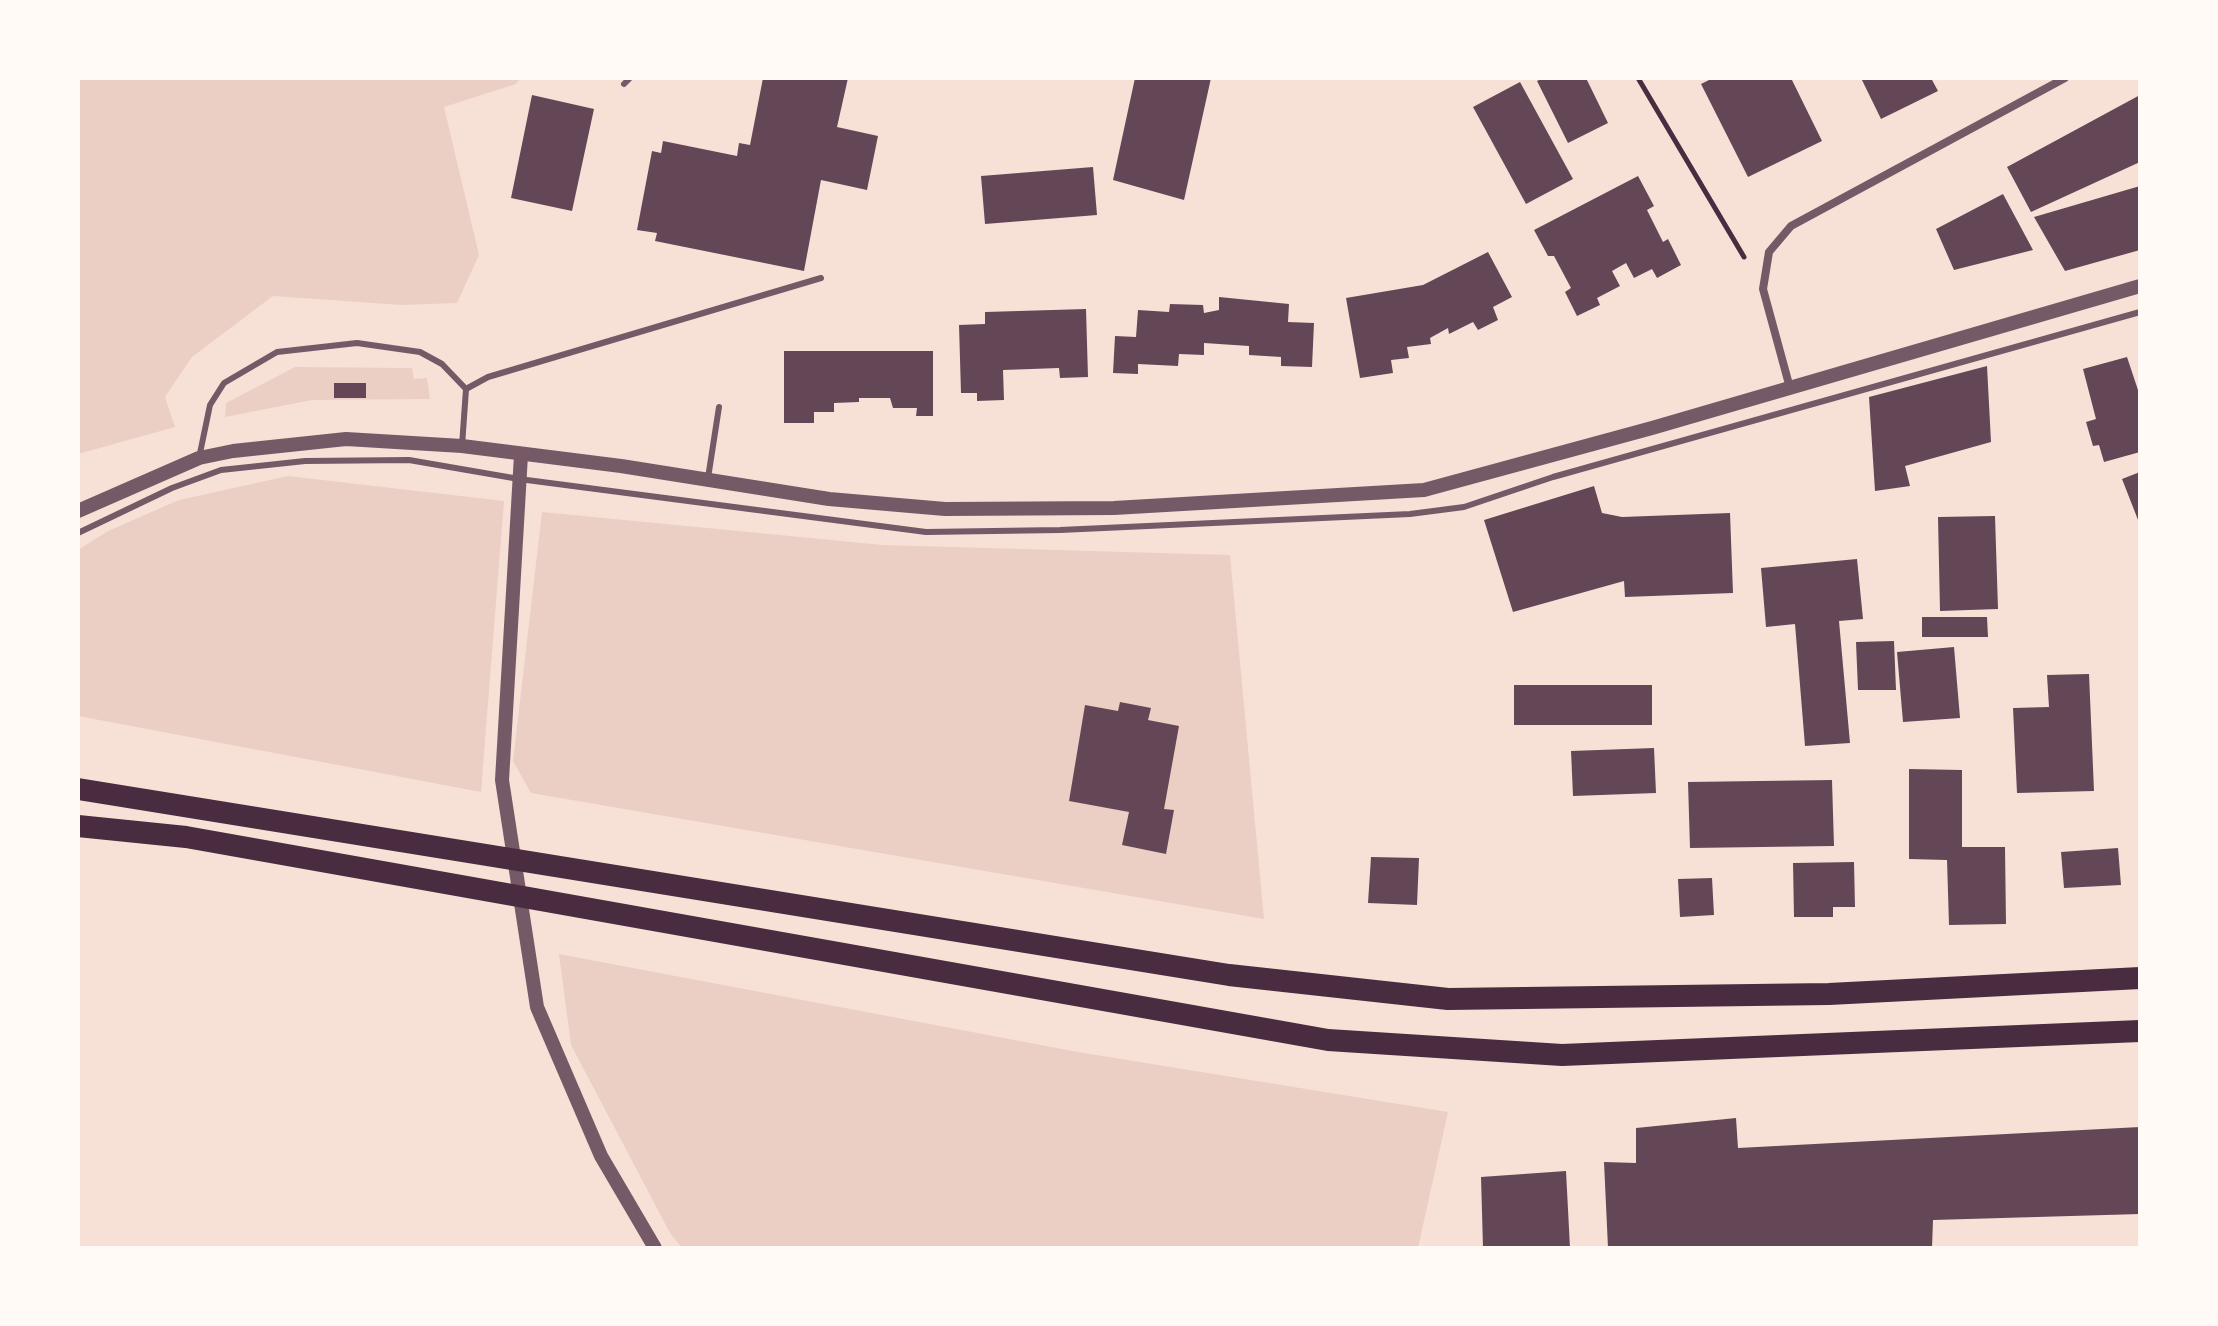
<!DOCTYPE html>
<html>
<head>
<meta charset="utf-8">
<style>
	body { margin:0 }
	#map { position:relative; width:2218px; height:1326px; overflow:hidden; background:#f7e1d7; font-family:"Alegreya Sans",sans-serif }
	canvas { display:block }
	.frame { position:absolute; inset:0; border:80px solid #fffaf5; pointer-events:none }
</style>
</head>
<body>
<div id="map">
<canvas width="2218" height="1326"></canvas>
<div class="frame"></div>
</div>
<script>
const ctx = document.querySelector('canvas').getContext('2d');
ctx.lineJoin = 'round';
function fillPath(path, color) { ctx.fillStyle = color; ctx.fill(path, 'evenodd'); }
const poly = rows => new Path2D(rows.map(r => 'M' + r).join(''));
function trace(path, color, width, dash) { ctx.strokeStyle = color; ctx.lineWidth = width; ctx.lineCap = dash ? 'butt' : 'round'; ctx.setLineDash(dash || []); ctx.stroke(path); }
const green = poly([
	[78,78,521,78,516,84,444,107,479,255,457,303,401,305,273,296,192,357,165,397,175,427,78,454],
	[295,367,412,368,414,379,427,378,430,399,312,400,225,417,226,403],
	[288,476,504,501,481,792,78,716,78,550,108,531,179,500],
	[542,512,883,545,1230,555,1264,919,531,793,513,761],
	[559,954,1078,1052,1448,1112,1418,1248,682,1248,670,1233,571,1045]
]);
const building = poly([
	[763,78,848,78,837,127,878,136,867,190,821,180,804,271,655,241,657,233,637,230,652,151,661,153,663,141,737,156,739,143,750,145],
	[1135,78,1211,78,1184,200,1113,180],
	[1543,78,1586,78,1608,123,1568,143,1537,81],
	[1713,78,1791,78,1822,141,1748,177,1701,84],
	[1861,78,1931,78,1938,91,1881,119],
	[1520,82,1573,179,1526,204,1473,107],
	[532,95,594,109,572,211,511,198],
	[2140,95,2140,162,2031,212,2007,167],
	[1093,167,1097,215,985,224,981,176],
	[1638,176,1654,206,1647,210,1663,242,1668,239,1681,265,1657,278,1652,269,1634,278,1626,263,1612,271,1620,286,1597,298,1600,305,1577,316,1565,292,1571,288,1554,256,1548,256,1534,230],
	[2140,186,2140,250,2065,271,2034,217],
	[2003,194,2033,250,1954,270,1936,229],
	[1488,252,1512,297,1493,307,1498,320,1478,330,1473,322,1449,334,1448,328,1430,338,1431,344,1407,347,1409,358,1391,360,1393,373,1360,378,1346,298,1423,285],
	[1219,297,1289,304,1288,322,1314,323,1312,367,1281,366,1281,357,1249,355,1249,346,1204,343,1204,355,1179,354,1178,366,1138,364,1138,374,1113,373,1115,336,1136,337,1138,310,1169,312,1170,304,1203,305,1204,313,1219,310],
	[1086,309,1088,377,1060,378,1059,368,1003,370,1004,400,977,401,977,393,961,393,959,325,985,324,985,312],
	[784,351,933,351,933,416,916,416,917,408,893,408,890,398,859,398,859,402,834,403,834,412,814,412,814,423,784,423],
	[2127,357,2140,396,2140,452,2104,462,2099,445,2093,446,2086,422,2096,419,2083,369],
	[1987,366,1991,442,1905,466,1910,486,1875,491,1869,397],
	[334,383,366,383,366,398,334,398],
	[2140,472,2140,525,2122,479],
	[1594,486,1602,513,1622,517,1730,513,1733,593,1625,597,1624,581,1513,612,1484,520],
	[1995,516,1998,609,1940,611,1938,517],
	[1857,559,1863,619,1839,621,1850,743,1805,746,1795,624,1766,627,1761,568],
	[1922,617,1987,617,1988,637,1922,637],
	[1894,641,1896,690,1858,690,1856,642],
	[1954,647,1960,718,1903,722,1897,652],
	[2089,674,2094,791,2017,793,2013,708,2049,707,2047,675],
	[1514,685,1652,685,1652,725,1514,725],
	[1120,702,1151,708,1148,720,1179,726,1164,809,1174,810,1166,854,1122,845,1129,812,1069,801,1085,705,1118,711],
	[1654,748,1656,793,1573,796,1571,751],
	[1909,769,1962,770,1962,847,2005,847,2006,924,1949,925,1947,860,1909,859],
	[1832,780,1834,846,1690,848,1688,782],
	[2118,848,2121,885,2064,888,2061,852],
	[1371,857,1419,858,1417,905,1368,903],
	[1854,862,1855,907,1833,907,1833,917,1794,917,1793,863],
	[1712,878,1714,915,1680,917,1678,879],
	[1736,1118,1738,1148,2140,1127,2140,1214,1933,1220,1932,1248,1608,1248,1604,1162,1636,1163,1636,1128],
	[1566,1171,1570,1248,1483,1248,1481,1177]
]);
const path = poly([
	[1638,78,1744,257]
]);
const service = poly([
	[624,84,630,78],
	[462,446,466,389,488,377,821,278],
	[199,458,210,405,224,383,277,352,357,343,420,352,442,364,466,389],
	[708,478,719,407],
	[78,533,172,488,221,470,305,461,409,460,519,479,926,532,1060,530,1410,514,1464,507,1553,477,2140,312]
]);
const minor = poly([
	[1790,388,1763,289,1769,252,1791,226,2065,78]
]);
const tertiary = poly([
	[521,455,502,780,537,1007,601,1156,655,1248],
	[78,511,199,458,233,451,346,439,462,446,621,466,829,499,945,509,1114,508,1424,490,1652,428,2140,286]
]);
const trunk = poly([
	[78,789,1229,975,1448,999,1829,994,2140,978],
	[78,826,186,837,1328,1040,1562,1055,2140,1031]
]);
fillPath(green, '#ebcfc5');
fillPath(building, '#644757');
trace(path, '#4a2c40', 5);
trace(service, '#755966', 6);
trace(minor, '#755966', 8);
trace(tertiary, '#755966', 14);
trace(trunk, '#4a2c40', 22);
</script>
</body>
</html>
